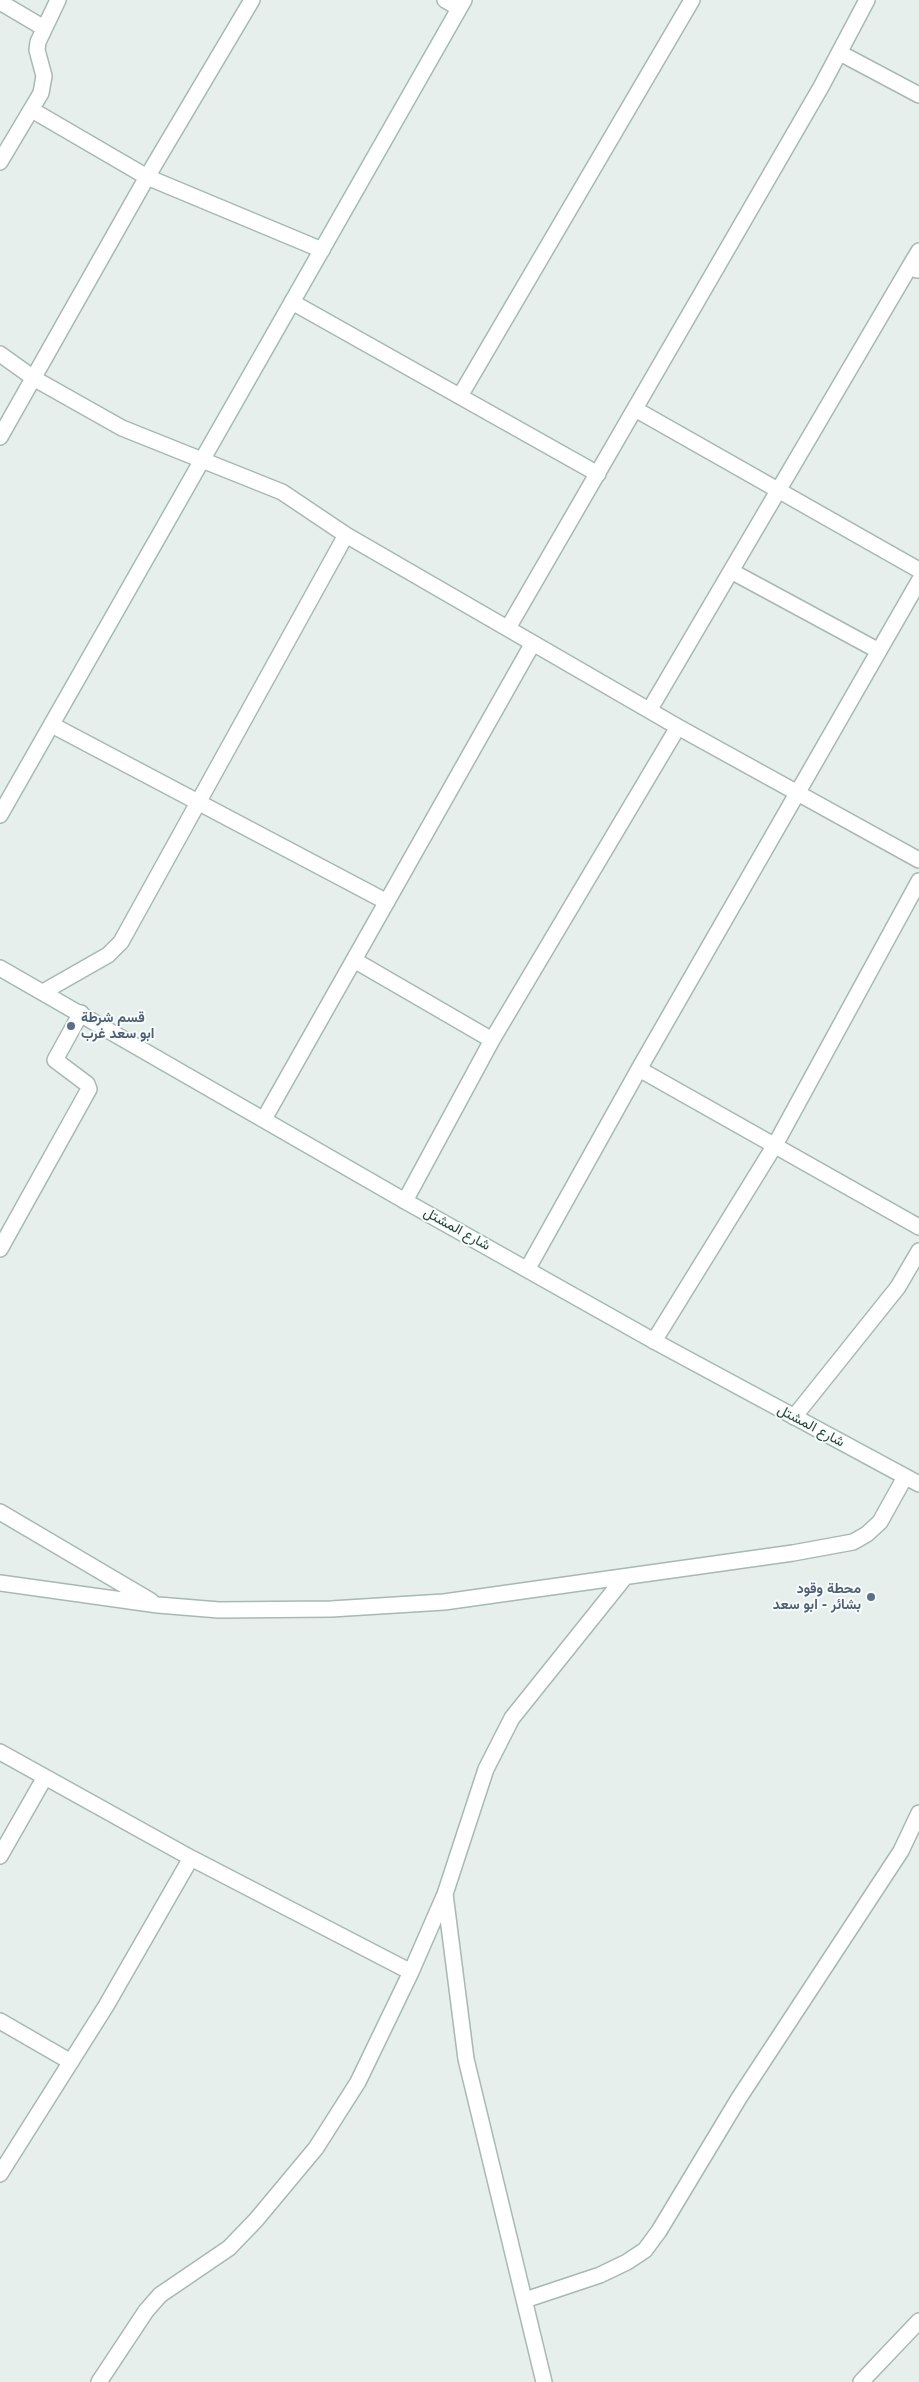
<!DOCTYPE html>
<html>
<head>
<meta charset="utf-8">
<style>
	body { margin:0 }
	canvas { display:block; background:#e6efeb }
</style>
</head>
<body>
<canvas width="919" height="2382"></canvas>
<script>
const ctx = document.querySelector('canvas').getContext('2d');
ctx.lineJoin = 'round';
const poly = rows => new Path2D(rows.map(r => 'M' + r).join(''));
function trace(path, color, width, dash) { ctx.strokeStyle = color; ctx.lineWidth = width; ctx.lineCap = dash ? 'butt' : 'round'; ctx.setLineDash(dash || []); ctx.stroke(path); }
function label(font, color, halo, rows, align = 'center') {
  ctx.font = font + ' Montserrat,Vazirmatn,sans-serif'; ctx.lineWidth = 4; ctx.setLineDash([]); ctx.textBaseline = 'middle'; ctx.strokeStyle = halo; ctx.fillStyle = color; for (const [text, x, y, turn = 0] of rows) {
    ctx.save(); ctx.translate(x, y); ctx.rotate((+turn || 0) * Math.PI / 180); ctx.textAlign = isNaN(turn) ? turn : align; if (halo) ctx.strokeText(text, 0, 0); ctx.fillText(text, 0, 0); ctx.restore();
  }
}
const street = poly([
	[445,0,459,8],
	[0,2,44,28],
	[840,53,919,95],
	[32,110,147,177,322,250],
	[0,162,41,93,44,76,37,50,38,42,58,0],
	[917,270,910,266,919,251],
	[292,302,598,474],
	[0,354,35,379,122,428,282,492,346,535,678,727,919,860],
	[460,396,692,0],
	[635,409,919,570],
	[0,437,147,177,252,0],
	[731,571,879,651],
	[508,628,821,87,867,0],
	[650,709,910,266],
	[52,725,387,902],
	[354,960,492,1040],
	[43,992,108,955,121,942,346,535],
	[639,1069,919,1227],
	[264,1119,533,643],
	[405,1201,492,1040,678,727],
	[0,1249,89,1089,87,1084,55,1060,81,1013],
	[528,1268,639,1069,919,581],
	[654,1341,775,1145,919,881],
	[794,1417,898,1287,919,1251],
	[0,1512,151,1601],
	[0,1583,158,1605,219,1610,331,1609,444,1602,793,1553,853,1542,867,1534,880,1522,905,1477],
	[0,1752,191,1858,106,2006,0,2174],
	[0,1856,45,1777],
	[191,1858,411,1972],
	[445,1894,466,2059,544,2382],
	[0,2021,71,2062],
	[525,2300,600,2275,627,2262,645,2250,659,2231,739,2098,901,1851,919,1813],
	[99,2382,146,2311,160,2295,229,2248,256,2220,316,2148,358,2082,411,1972,445,1894,486,1769,512,1718,625,1577],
	[861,2382,919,2321]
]);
const secondary = poly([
	[0,815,464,0],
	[0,968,405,1201,654,1341,919,1484]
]);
const markers = [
	[71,1026,5,"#5c6f8a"],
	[871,1597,5,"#5c6f8a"]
];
const serviceNames = [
	["قسم شرطة",81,1018],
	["ابو سعد غرب",81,1034],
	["محطة وقود",861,1589,"right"],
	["بشائر - ابو سعد",861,1605,"right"]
];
const streetNames = [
	["شارع المشتل",457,1229,29],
	["شارع المشتل",811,1426,28]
];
trace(street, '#a8b8b2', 18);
trace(secondary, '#a4bbb3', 18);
trace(street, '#fff', 15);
trace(secondary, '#fff', 15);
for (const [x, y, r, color] of markers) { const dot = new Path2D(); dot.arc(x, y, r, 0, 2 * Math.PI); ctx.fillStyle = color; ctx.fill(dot); trace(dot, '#f7fbf9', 2); }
label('bold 14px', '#4e5e75', '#f7fbf9', serviceNames, 'left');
label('14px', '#24423a', '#f7fbf9', streetNames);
</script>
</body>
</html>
